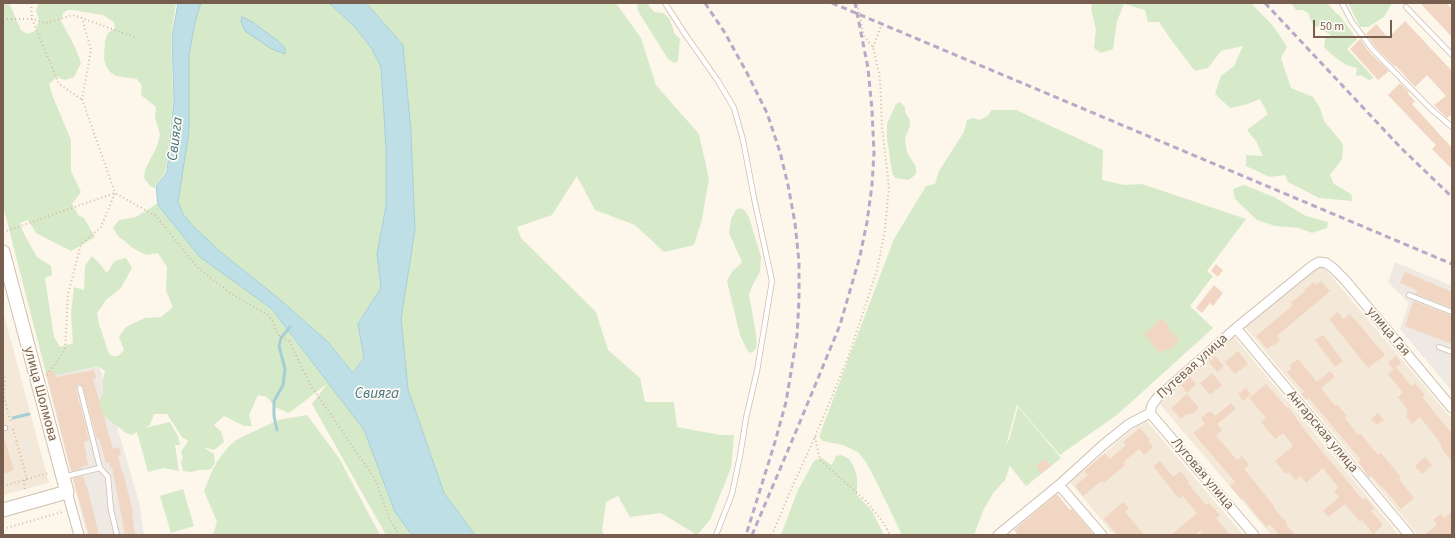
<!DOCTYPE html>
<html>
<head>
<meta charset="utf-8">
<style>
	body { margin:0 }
	#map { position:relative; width:1455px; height:538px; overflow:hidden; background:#fcf6eb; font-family:"Source Sans 3",sans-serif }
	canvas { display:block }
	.frame { position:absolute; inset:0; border:4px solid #775e4e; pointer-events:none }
	.scale { position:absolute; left:1313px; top:20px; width:79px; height:18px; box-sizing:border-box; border:2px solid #775e4e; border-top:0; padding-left:5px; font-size:12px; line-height:14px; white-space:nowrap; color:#775e4e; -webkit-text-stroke:3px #fefaf2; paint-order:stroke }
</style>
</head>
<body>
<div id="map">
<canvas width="1455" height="538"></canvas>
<div class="frame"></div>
<div class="scale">50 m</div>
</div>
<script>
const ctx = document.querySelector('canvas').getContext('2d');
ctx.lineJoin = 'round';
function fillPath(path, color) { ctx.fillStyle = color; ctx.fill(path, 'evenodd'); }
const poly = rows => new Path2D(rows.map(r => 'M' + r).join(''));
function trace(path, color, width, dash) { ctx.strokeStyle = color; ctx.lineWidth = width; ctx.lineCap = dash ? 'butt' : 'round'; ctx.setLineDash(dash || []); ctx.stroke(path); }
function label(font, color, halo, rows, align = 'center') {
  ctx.font = font + ' "Source Sans 3",sans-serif'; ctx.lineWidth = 3.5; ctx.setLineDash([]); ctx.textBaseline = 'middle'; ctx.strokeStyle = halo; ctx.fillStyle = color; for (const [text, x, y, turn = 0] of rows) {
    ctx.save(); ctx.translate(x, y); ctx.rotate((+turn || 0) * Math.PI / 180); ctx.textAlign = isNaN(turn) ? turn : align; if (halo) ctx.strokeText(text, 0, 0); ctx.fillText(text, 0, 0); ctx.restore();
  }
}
const residential = poly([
	[1321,264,1452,419,1452,534,1451,535,1418,535,1245,327],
	[3,311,49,483,3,495],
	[1234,337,1399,535,1271,535,1159,403],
	[1145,419,1243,535,1114,535,1070,482]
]);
const industrial = poly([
	[1395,262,1452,286,1452,391,1400,329,1409,303,1388,282],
	[98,362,139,502,144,535,87,535,45,372],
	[28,439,31,451,26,452,23,441]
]);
const green = poly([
	[3,3,9,3,21,30,27,34,35,31,39,21,36,10,39,3,176,3,171,36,173,100,166,171,155,186,155,188,150,186,144,178,145,170,157,146,160,134,155,118,156,107,141,95,142,86,137,79,116,76,110,72,106,66,104,59,105,41,108,33,115,28,114,22,103,15,73,10,68,10,63,13,61,21,75,47,81,63,74,77,65,80,57,77,49,84,53,97,71,140,71,171,81,192,72,204,78,215,84,218,95,237,71,251,36,233,28,220,20,223,23,232,37,257,51,266,52,275,45,278,54,337,60,347,73,343,71,313,74,287,84,290,85,266,92,256,99,263,107,273,115,261,126,258,132,268,121,288,106,300,97,313,99,324,108,351,111,356,118,356,124,350,119,337,126,327,145,318,161,317,173,307,166,291,167,267,158,253,146,255,133,248,118,236,113,228,119,220,136,217,158,203,200,257,272,309,364,430,395,512,412,535,386,535,312,404,327,384,289,413,275,407,267,397,258,395,249,415,252,426,244,426,224,416,214,425,221,431,224,442,214,450,203,447,214,454,215,463,211,469,204,470,198,470,192,472,183,471,181,461,183,458,181,452,188,441,182,437,167,414,154,414,150,425,145,428,170,422,178,436,180,445,175,445,179,471,164,468,148,472,137,432,132,435,126,433,100,413,98,403,103,393,103,379,105,371,98,366,47,377,3,206],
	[201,3,329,3,355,27,372,49,381,67,386,148,386,206,377,254,381,288,358,324,364,358,353,373,328,342,277,297,223,254,192,225,183,214,178,202,189,132,189,54,196,18],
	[366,3,616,3,641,38,656,85,699,134,709,179,702,219,694,245,664,252,635,225,595,210,577,176,552,215,517,227,521,238,596,312,608,350,640,378,645,402,674,402,677,427,720,435,734,435,731,468,710,520,697,535,661,513,630,517,618,496,606,502,602,531,604,535,475,535,444,493,408,389,401,319,415,230,411,132,403,45],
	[637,3,647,3,654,12,663,13,669,18,675,34,680,39,678,61,674,63,668,59,638,11],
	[1092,3,1251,3,1274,27,1287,47,1281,58,1291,88,1313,97,1320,108,1324,121,1343,144,1342,159,1330,175,1334,184,1351,194,1353,201,1319,198,1288,182,1285,175,1270,177,1246,166,1246,155,1263,156,1256,141,1247,130,1268,114,1260,99,1248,104,1230,108,1215,94,1221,76,1234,66,1243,46,1221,51,1208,68,1195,71,1172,41,1159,22,1148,22,1145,10,1124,4,1117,21,1113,49,1101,53,1094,48,1096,29,1091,9],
	[1291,3,1327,3,1334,11,1340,16,1357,39,1347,49,1374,78,1369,80,1361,75,1356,76,1357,68,1346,65,1331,54,1324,47,1325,39,1331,35,1324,31,1320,26,1314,27,1308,13,1302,10,1296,10],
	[1348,3,1392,3,1384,17,1368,27,1360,27],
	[900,102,905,107,905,112,910,120,910,126,905,138,907,152,916,167,916,174,909,180,895,178,892,172,887,138,887,124,896,104],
	[991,110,1016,110,1103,150,1102,180,1124,185,1142,184,1246,219,1207,271,1213,276,1190,306,1213,328,1181,357,1118,414,1060,455,1017,405,1006,445,1009,440,1018,407,1061,458,1026,486,1009,465,1009,468,1005,480,993,493,983,511,974,535,902,535,877,483,866,462,858,452,843,445,823,441,820,438,820,434,894,239,926,186,935,184,939,171,964,132,967,120,974,118,979,120,988,116],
	[1244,185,1274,197,1306,216,1328,222,1327,228,1312,233,1299,228,1275,226,1257,220,1235,199,1233,189],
	[739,208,744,210,749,217,761,257,760,272,752,286,749,295,756,334,757,346,754,351,750,353,747,350,740,335,727,281,733,270,739,266,742,262,729,233,731,219,736,210],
	[307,415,339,458,380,535,213,535,217,522,204,491,212,471,218,460,229,446,236,440,278,420],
	[841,455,849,459,854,467,857,478,857,495,872,511,884,535,781,535,798,490,808,472,812,464,815,460,822,458,831,465,833,463,836,456],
	[183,489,194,526,171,533,160,496]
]);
const water = poly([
	[178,3,201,3,196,18,189,54,189,132,178,202,183,214,192,225,223,254,277,297,328,342,353,373,364,358,358,324,381,288,377,254,386,206,386,148,381,67,372,49,355,27,329,3,366,3,403,45,411,132,415,230,401,319,408,389,444,493,475,535,412,535,395,512,364,430,272,309,200,257,158,205,156,186,167,172,174,100,172,36,178,3],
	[242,17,251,21,278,41,285,48,285,54,270,48,245,31,241,21,242,17]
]);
const stream = poly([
	[13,418,29,414],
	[277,430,274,416,274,401,283,385,285,369,279,346,281,338,290,327]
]);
const building = poly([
	[1420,3,1446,3,1452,9,1452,37],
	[1405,21,1452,71,1452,114,1447,118,1434,105,1446,96,1427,75,1415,87,1396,66,1394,66,1376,48,1366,34,1376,24,1388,38],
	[1360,39,1370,53,1389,71,1378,80,1350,49],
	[1400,83,1409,92,1408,94,1415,101,1412,104,1452,148,1452,169,1432,149,1436,145,1425,134,1388,95],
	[1216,264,1223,270,1218,277,1211,271],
	[1405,272,1452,292,1452,308,1416,294,1417,290,1400,283],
	[1321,281,1330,291,1277,336,1280,340,1273,346,1272,345,1267,349,1256,336,1293,305,1291,302,1305,292,1304,290,1314,282,1316,285],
	[1214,285,1223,293,1213,306,1210,303,1202,313,1196,308],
	[1413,301,1452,316,1452,344,1405,326],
	[1338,312,1343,319,1350,314,1385,355,1368,368,1329,319],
	[1162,318,1169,326,1168,328,1179,341,1168,351,1166,349,1160,354,1144,334],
	[1323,335,1343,361,1335,367,1315,340],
	[1238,351,1248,364,1235,374,1225,362],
	[1215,356,1224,366,1217,372,1209,362],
	[1396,356,1401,363,1393,369,1388,363],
	[1298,359,1317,382,1330,371,1335,377,1321,388,1335,406,1337,404,1347,416,1345,418,1358,435,1360,433,1378,455,1381,453,1401,477,1399,479,1414,498,1401,509,1382,486,1381,487,1372,476,1369,478,1358,462,1361,460,1318,409,1309,398,1306,400,1301,394,1304,392,1287,372,1292,368,1289,366],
	[1396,367,1411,386,1415,383,1425,395,1422,397,1452,434,1452,462,1440,446,1442,445,1420,417,1412,424,1406,416,1408,415,1406,412,1408,410,1398,397,1403,393,1388,374],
	[94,370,96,378,93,379,113,449,119,447,121,455,118,456,122,472,123,472,133,512,132,512,135,535,125,535,112,467,110,468,109,462,106,463,99,438,97,439,83,387,79,384,77,386,76,389,89,440,84,442,88,465,81,467,81,469,71,471,46,373,54,371,56,377],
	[1212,373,1222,385,1210,395,1200,383],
	[1190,377,1196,384,1187,393,1181,385],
	[1266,384,1287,408,1288,407,1306,432,1363,500,1366,498,1374,508,1371,511,1383,525,1373,534,1362,520,1360,522,1345,504,1328,517,1323,511,1339,497,1334,491,1338,487,1323,468,1306,483,1301,476,1296,480,1289,472,1286,474,1275,461,1293,446,1283,433,1275,439,1261,422,1266,418,1249,398],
	[1246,388,1251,394,1243,401,1238,394],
	[1187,394,1199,408,1192,414,1191,413,1189,415,1187,414,1181,419,1171,408],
	[1231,403,1236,409,1217,424,1222,430,1216,436,1237,460,1242,456,1249,465,1244,469,1275,507,1274,508,1287,523,1286,524,1295,535,1279,535,1270,524,1266,527,1243,499,1242,500,1230,486,1235,482,1193,433,1205,424,1201,418,1210,411,1215,416],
	[1378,413,1384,420,1377,425,1371,419],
	[1140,428,1150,440,1148,441,1153,447,1144,455,1139,449,1123,462,1125,465,1104,483,1101,481,1083,496,1075,486,1088,475,1084,471,1105,453,1110,459,1126,445,1123,442],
	[3,441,5,441,14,470,3,474],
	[1425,457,1432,465,1422,474,1415,466],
	[1045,459,1051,466,1041,474,1036,466],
	[1160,461,1173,477,1181,471,1189,482,1188,483,1206,505,1209,503,1220,515,1216,518,1230,535,1203,535,1200,531,1195,535,1171,535,1197,513,1183,496,1179,499,1153,466],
	[83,476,86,486,87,486,99,535,89,535,76,490,73,478],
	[1057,494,1070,510,1072,509,1094,535,1018,535,1014,530],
	[1123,502,1129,508,1125,512,1144,535,1117,535,1104,519],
	[1452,511,1452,535,1424,535,1437,525,1433,520,1441,514,1444,518]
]);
const path = poly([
	[31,3,32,19,59,84,81,99],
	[3,19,32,19,46,23,73,15,137,38],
	[873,47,882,24],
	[3,232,115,193,156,216,197,267,230,293,268,315,274,324,277,333,281,338,289,341,311,386,375,479,390,520,399,535],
	[3,373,5,381,4,398,11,423],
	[47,375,65,350,68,294,81,244,101,227,115,193,82,99,91,50,82,18],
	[815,437,820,460,866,501,885,525,890,535],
	[27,479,49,473],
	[24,480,25,492],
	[3,486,27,479,13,429],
	[3,529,62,512],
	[772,535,792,487,815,437,848,358,877,270,885,230,889,186,882,127,880,78,873,47,864,36,857,3,858,3]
]);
const lane = poly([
	[665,3,685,34,718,81,734,108,743,140,754,198,772,281,757,371,746,418,740,456,732,494,716,535],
	[1342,3,1352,22,1373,50,1431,109,1452,127],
	[1406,7,1452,55],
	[1409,295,1452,312],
	[1439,347,1452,352],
	[3,428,5,428],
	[100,468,108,477,111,510,117,535],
	[63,477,100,468,80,388]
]);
const street = poly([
	[1236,328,1409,535],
	[1150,413,1254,535],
	[1059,485,1102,535],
	[67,492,79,535],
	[998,535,1059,485,1103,445,1129,424,1150,413,1152,405,1158,397,1236,328,1312,266,1319,262,1326,263,1333,268,1345,280,1452,408]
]);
const secondary = poly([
	[3,252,67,492,3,510]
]);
const rail = poly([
	[705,3,725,33,747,73,767,113,780,152,788,185,795,223,799,262,799,300,797,336,786,402,775,442,746,535],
	[832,3,1452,264],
	[1265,3,1401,148,1452,197],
	[752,535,797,429,840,325,860,256,867,222,872,185,874,153,872,110,868,68,855,3]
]);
const streetNames = [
	["улица Гая",1388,332,50],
	["Путевая улица",1193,367,-42],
	["улица Шолмова",40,394,75],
	["Ангарская улица",1322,432,50],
	["Луговая улица",1202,474,50]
];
const waterNames = [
	["Свияга",176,139,-83],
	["Свияга",377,395]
];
fillPath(residential, '#f4e8d9');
fillPath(industrial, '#eee9e3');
fillPath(green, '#d6eac9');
fillPath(water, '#bfdfe6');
trace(water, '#a6ced7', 1);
trace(stream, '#a6ced7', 3);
fillPath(building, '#f1d7c3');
trace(lane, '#cebeb0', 6);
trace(street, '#cebeb0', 11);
trace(secondary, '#d1bfae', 15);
trace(path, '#d6baa6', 2, [1, 3]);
trace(lane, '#fff', 4.5);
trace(street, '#fff', 9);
trace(secondary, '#fff', 13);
trace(rail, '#b9a8c7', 3, [6, 4]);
label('14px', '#775e4e', '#fefaf2', streetNames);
label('italic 15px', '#457682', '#fefaf2', waterNames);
</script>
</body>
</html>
